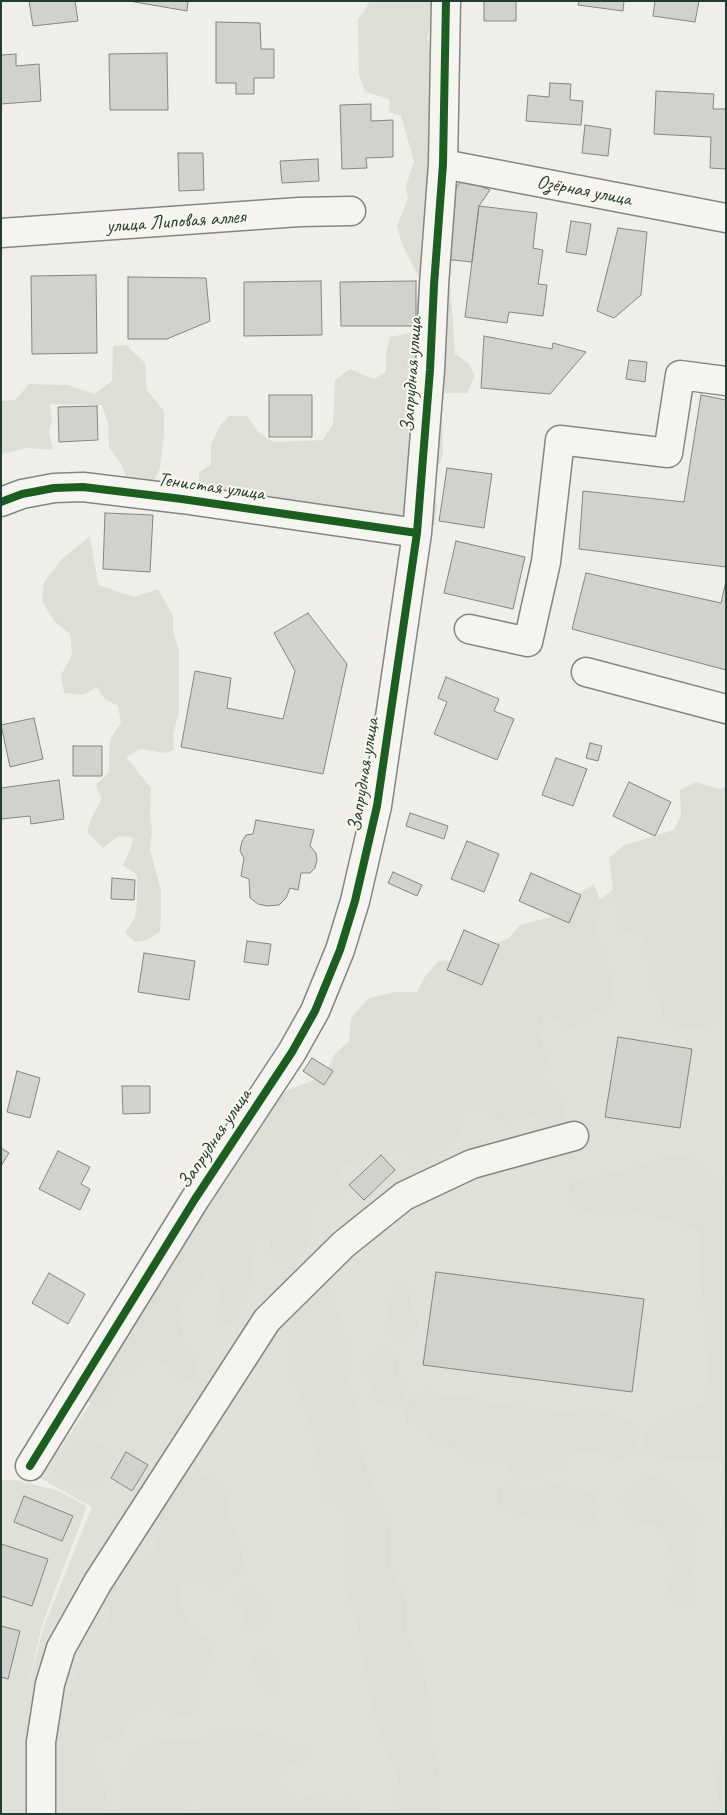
<!DOCTYPE html>
<html>
<head>
<meta charset="utf-8">
<style>
	body { margin:0 }
	#map { position:relative; width:727px; height:1815px; overflow:hidden; background:#efeee8; font-family:Caveat,sans-serif }
	canvas { display:block }
	.frame { position:absolute; inset:0; border:2px solid #1f3d34; pointer-events:none }
</style>
</head>
<body>
<div id="map">
<canvas width="727" height="1815"></canvas>
<div class="frame"></div>
</div>
<script>
const ctx = document.querySelector('canvas').getContext('2d');
ctx.lineJoin = 'round';
function fillPath(path, color) { ctx.fillStyle = color; ctx.fill(path, 'evenodd'); }
const poly = rows => new Path2D(rows.map(r => 'M' + r).join(''));
function trace(path, color, width, dash) { ctx.strokeStyle = color; ctx.lineWidth = width; ctx.lineCap = dash ? 'butt' : 'round'; ctx.setLineDash(dash || []); ctx.stroke(path); }
function label(font, color, halo, rows, align = 'center') {
  ctx.font = font + ' Caveat,sans-serif'; ctx.lineWidth = 4; ctx.setLineDash([]); ctx.textBaseline = 'middle'; ctx.strokeStyle = halo; ctx.fillStyle = color; for (const [text, x, y, turn = 0] of rows) {
    ctx.save(); ctx.translate(x, y); ctx.rotate((+turn || 0) * Math.PI / 180); ctx.textAlign = isNaN(turn) ? turn : align; if (halo) ctx.strokeText(text, 0, 0); ctx.fillText(text, 0, 0); ctx.restore();
  }
}
const built = poly([
	[726,805,726,1814,1,1814,1,1480,16,1480,56,1490,87,1506,42,1625,27,1690,44,1626,92,1507,40,1478,226,1203,606,895]
]);
const green = poly([
	[369,1,433,1,437,13,427,37,437,60,435,247,450,281,455,354,468,363,475,376,467,393,444,393,442,408,443,455,433,480,437,506,435,525,417,532,214,492,199,484,199,473,211,464,211,444,220,426,229,416,247,416,258,432,273,442,323,440,333,424,335,380,350,369,374,379,386,372,386,353,390,337,415,332,416,304,420,280,402,244,397,226,408,199,406,186,414,161,401,116,389,112,390,99,365,92,359,75,358,19,367,7],
	[126,345,145,363,147,390,164,411,164,437,160,467,152,486,131,487,121,464,109,447,108,424,102,405,50,404,52,421,49,432,53,450,26,448,1,454,1,401,15,400,29,384,68,385,94,394,112,381,113,346],
	[90,536,98,585,134,597,158,589,173,616,173,631,179,650,179,713,173,733,174,750,164,753,141,749,126,757,151,788,150,812,152,832,150,849,161,891,161,914,160,932,147,940,135,942,125,933,135,918,137,902,137,875,123,865,131,848,133,837,119,836,103,848,87,832,92,817,102,799,96,785,109,772,109,751,111,738,121,723,118,706,105,699,97,687,83,695,64,693,61,675,72,655,70,634,54,621,42,601,44,582,61,560],
	[696,782,720,789,726,786,726,1007,707,1028,680,1029,662,1019,660,998,648,982,647,953,643,937,618,929,609,858,624,845,674,830,681,815,680,790],
	[594,884,601,903,600,912,594,928,601,943,601,961,612,977,614,996,605,1011,591,1013,583,1023,570,1028,558,1020,544,1015,540,1036,548,1060,542,1076,562,1099,566,1116,553,1127,540,1123,536,1117,526,1115,519,1120,504,1121,484,1109,465,1111,459,1134,435,1153,409,1153,397,1145,382,1145,358,1161,339,1168,345,1193,336,1195,319,1192,311,1210,312,1234,303,1255,288,1263,277,1263,271,1252,267,1234,254,1241,252,1281,243,1296,232,1322,217,1328,215,1322,219,1304,219,1287,214,1273,209,1265,201,1282,184,1299,176,1315,183,1332,184,1347,198,1363,195,1380,184,1381,179,1377,172,1366,159,1361,144,1358,118,1379,108,1400,97,1407,84,1399,200,1210,212,1200,241,1137,263,1125,270,1106,286,1091,325,1075,334,1055,349,1041,351,1018,369,998,395,992,417,992,424,978,438,961,484,959,490,945,509,938,520,925,551,917,570,906,581,892],
	[674,1155,700,1161,720,1183,726,1183,726,1535,722,1524,725,1487,723,1461,672,1461,646,1453,643,1436,660,1422,685,1410,704,1404,708,1369,700,1278,699,1230,640,1213,599,1215,570,1208,569,1184,591,1177,618,1172],
	[313,1266,331,1293,346,1337,346,1374,360,1414,360,1447,374,1490,391,1528,391,1568,407,1600,407,1634,423,1671,432,1703,432,1737,439,1770,440,1808,442,1814,400,1814,397,1776,375,1719,356,1623,346,1590,346,1514,322,1494,318,1461,309,1420,295,1381,294,1331,290,1297],
	[406,1281,411,1294,411,1308,420,1324,411,1334,401,1340,391,1333,388,1310,394,1282],
	[389,1350,399,1363,399,1374,407,1389,403,1402,392,1408,374,1400,373,1389,367,1379,366,1361,374,1351],
	[426,1389,441,1395,470,1397,489,1403,587,1415,607,1413,630,1420,638,1431,636,1452,619,1460,590,1451,570,1450,562,1470,540,1473,508,1473,507,1464,475,1462,444,1442,430,1440,422,1426,405,1423,404,1407],
	[80,1439,99,1443,106,1449,106,1475,93,1488,65,1487,54,1470],
	[211,1476,228,1495,228,1518,241,1543,244,1569,221,1586,181,1583,181,1609,193,1630,216,1643,207,1669,194,1687,193,1715,173,1718,156,1701,129,1715,123,1734,96,1746,96,1770,107,1791,104,1814,55,1814,50,1806,56,1724,62,1700,73,1690,82,1646,98,1634,109,1619,109,1595,122,1574,155,1553,159,1522,166,1502,185,1480],
	[644,1476,658,1476,700,1516,696,1534,696,1553,690,1582,689,1606,674,1609,668,1586,672,1573,672,1558,659,1525,647,1525,628,1519,621,1501,634,1486],
	[553,1484,584,1490,596,1495,598,1509,597,1521,586,1522,554,1519,531,1519,497,1505,497,1489,511,1486,539,1490],
	[248,1589,265,1602,265,1626,245,1626,244,1613,237,1598],
	[266,1646,280,1669,281,1685,270,1693,262,1686,251,1659],
	[726,1728,726,1814,721,1814,715,1787],
	[222,1729,257,1730,284,1742,309,1748,302,1761,283,1764,277,1783,294,1804,314,1793,329,1803,351,1798,365,1814,200,1814,201,1798,187,1800,183,1814,116,1814,127,1792,127,1763,152,1742,170,1740,201,1740]
]);
const building = poly([
	[29,1,75,1,78,21,33,26,29,1],
	[129,1,188,1,187,11,129,1],
	[484,1,516,1,516,21,484,21,484,1],
	[579,1,624,1,623,11,578,5,579,1],
	[655,1,699,1,695,22,653,16,655,1],
	[216,22,260,23,261,49,274,49,274,78,254,78,254,94,236,94,236,83,216,83,216,22],
	[167,53,168,110,110,110,109,54,167,53],
	[16,54,16,66,39,64,41,101,1,104,1,55,16,54],
	[550,83,571,84,570,100,583,101,581,125,526,121,528,95,549,97,550,83],
	[656,91,714,94,713,109,726,109,726,169,710,168,711,137,654,134,656,91],
	[371,104,371,121,393,120,393,157,366,158,367,168,342,169,340,105,371,104],
	[585,125,611,129,608,156,582,153,585,125],
	[178,153,203,153,204,190,179,191,178,153],
	[318,159,319,181,282,183,280,161,318,159],
	[462,179,490,190,479,206,472,262,443,259,451,196,462,179],
	[479,206,537,213,533,248,543,250,538,284,547,285,543,316,509,312,507,323,465,317,479,206],
	[571,221,591,224,586,255,566,252,571,221],
	[618,228,647,232,641,295,614,318,597,311,618,228],
	[96,275,97,353,32,354,31,276,96,275],
	[128,277,206,278,210,321,167,339,128,339,128,277],
	[321,281,322,335,244,336,244,282,321,281],
	[416,281,416,326,341,326,340,282,416,281],
	[484,336,552,349,553,343,586,352,550,394,481,388,484,336],
	[629,360,647,362,645,382,626,379,629,360],
	[269,395,312,395,312,437,269,437,269,395],
	[701,395,726,400,726,567,579,549,583,491,684,502,701,395],
	[97,406,98,440,59,442,58,407,97,406],
	[447,468,492,474,484,528,439,521,447,468],
	[105,513,153,515,150,572,103,569,105,513],
	[456,541,525,557,513,609,444,593,456,541],
	[586,573,721,603,726,581,726,670,572,629,586,573],
	[308,613,347,664,323,774,181,747,195,671,231,678,227,708,283,719,295,671,274,633,308,613],
	[446,677,499,699,494,711,514,719,497,760,434,734,447,702,438,698,446,677],
	[34,718,43,759,10,767,1,725,34,718],
	[590,743,602,746,598,761,586,758,590,743],
	[73,746,102,746,102,776,73,776,73,746],
	[556,758,587,769,573,806,542,795,556,758],
	[59,780,64,819,31,824,30,816,1,819,1,788,59,780],
	[629,782,671,802,655,836,613,816,629,782],
	[410,813,448,826,444,839,406,826,410,813],
	[256,820,314,830,310,846,316,853,317,860,315,868,310,873,301,873,298,890,290,888,286,898,279,905,267,906,258,904,250,898,249,879,241,876,244,858,240,851,242,841,246,835,253,834,256,820],
	[467,841,499,854,484,892,451,879,467,841],
	[393,872,422,885,417,896,388,883,393,872],
	[531,873,581,895,569,923,519,901,531,873],
	[112,878,135,880,134,900,111,899,112,878],
	[464,930,499,945,482,985,447,970,464,930],
	[247,941,271,944,268,965,244,962,247,941],
	[144,953,195,961,189,1000,138,992,144,953],
	[618,1037,692,1049,680,1128,605,1117,618,1037],
	[312,1058,333,1071,324,1085,303,1071,312,1058],
	[17,1071,40,1078,30,1118,7,1112,17,1071],
	[122,1086,150,1086,150,1113,123,1114,122,1086],
	[1,1148,9,1153,1,1166,1,1148],
	[58,1151,90,1167,81,1184,90,1189,80,1210,39,1189,58,1151],
	[381,1155,395,1170,364,1200,349,1185,381,1155],
	[436,1272,644,1299,632,1392,423,1365,436,1272],
	[49,1273,85,1294,68,1324,32,1303,49,1273],
	[126,1452,148,1465,132,1491,111,1478,126,1452],
	[24,1496,73,1516,62,1541,14,1522,24,1496],
	[1,1544,48,1559,32,1606,1,1596,1,1544],
	[1,1626,20,1631,8,1679,1,1677,1,1626]
]);
const minor = poly([
	[443,164,726,218],
	[1,233,299,212,351,211],
	[1,502,22,494,54,488,83,487,182,499,417,533],
	[469,629,528,642,546,562,560,440,668,453,680,375,726,381],
	[586,672,726,709],
	[30,1466,195,1199,292,1052,315,1011,340,950,355,901,377,806,417,533,430,370,434,285,443,164,446,1],
	[41,1814,41,1742,50,1684,61,1648,98,1582,267,1320,344,1244,404,1196,472,1164,574,1136]
]);
const cycleway = poly([
	[1,502,22,494,54,488,83,487,182,499,417,533],
	[30,1466,195,1199,292,1052,315,1011,340,950,355,901,377,806,417,533,430,370,434,285,443,164,446,1]
]);
const streetNames = [
	["Озёрная улица",584,191,11],
	["улица Липовая аллея",176,222,-4],
	["Запрудная улица",412,375,-86],
	["Тенистая улица",211,487,8],
	["Запрудная улица",364,775,-81],
	["Запрудная улица",215,1139,-56]
];
fillPath(built, '#dfe0d7');
fillPath(green, '#dddfd6');
fillPath(building, '#d1d1cd');
trace(building, '#828783', 1);
trace(minor, '#828783', 31);
trace(minor, '#f5f4f0', 28);
trace(cycleway, '#1b5e20', 8);
label('20px', '#1f3d34', '#fbf7ec', streetNames);
</script>
</body>
</html>
